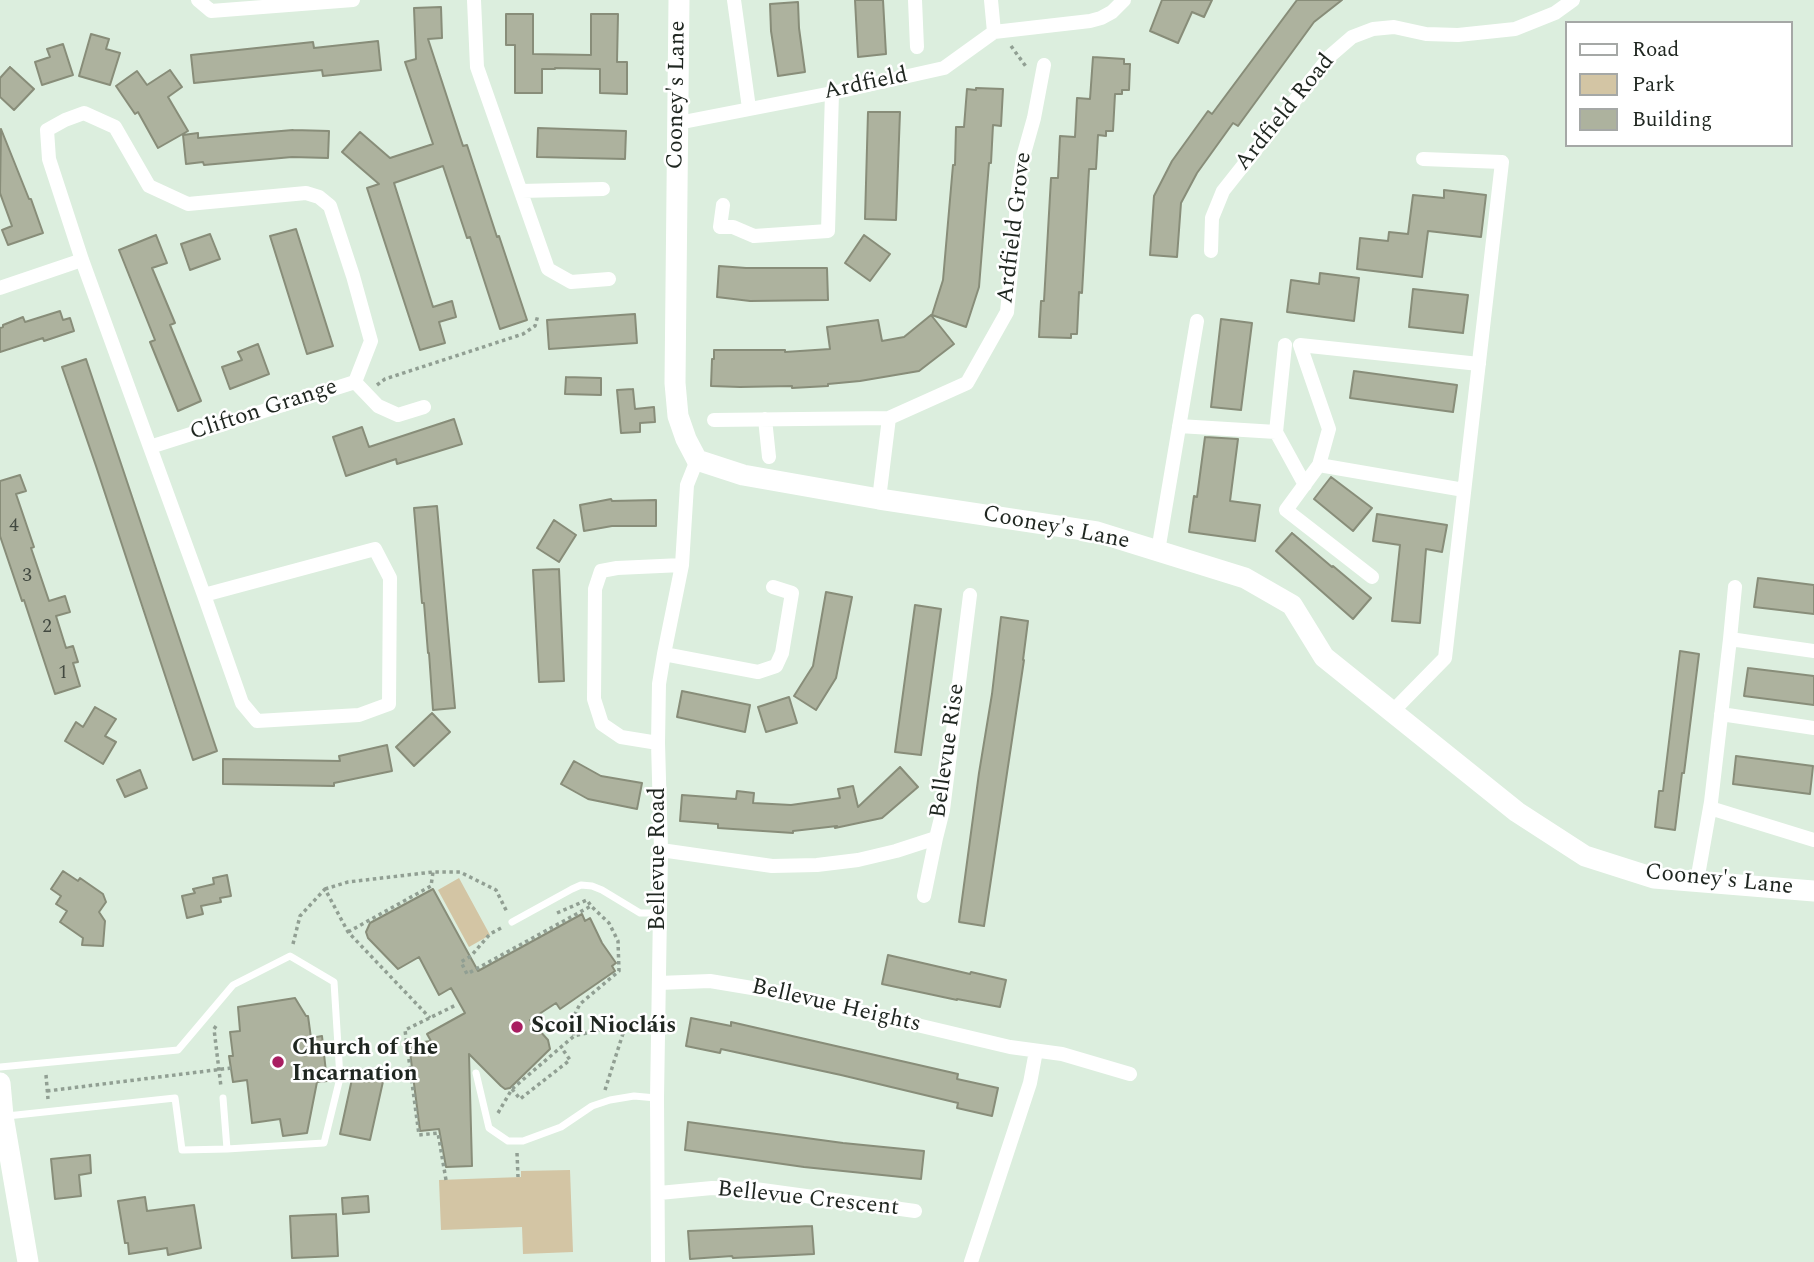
<!DOCTYPE html>
<html>
<head>
<meta charset="utf-8">
<style>
	body { margin:0 }
	#map { position:relative; width:1814px; height:1262px; overflow:hidden; background:#dceede; font-family:Spectral,serif }
	canvas { display:block }
	.legend { position:absolute; left:1565px; top:21px; width:228px; height:126px; box-sizing:border-box; background:#fff; border:2px solid #a5a8a6; margin:0; padding:9px 12px; list-style:none; font-size:21px; color:#1f2620 }
	.legend li { display:flex; align-items:center; gap:14px; height:35px }
	.legend b { width:35px; border:2px solid #a5a8a6 }
</style>
</head>
<body>
<div id="map">
<canvas width="1814" height="1262"></canvas>
<ul class="legend">
<li><b style="height:9px;background:#fff"></b>Road</li>
<li><b style="height:19px;background:#d3c5a4"></b>Park</li>
<li><b style="height:19px;background:#adb29e"></b>Building</li>
</ul>
</div>
<script>
const ctx = document.querySelector('canvas').getContext('2d');
ctx.lineJoin = 'round';
function fillPath(path, color) { ctx.fillStyle = color; ctx.fill(path, 'evenodd'); }
const poly = rows => new Path2D(rows.map(r => 'M' + r).join(''));
function trace(path, color, width, dash) { ctx.strokeStyle = color; ctx.lineWidth = width; ctx.lineCap = dash ? 'butt' : 'round'; ctx.setLineDash(dash || []); ctx.stroke(path); }
function label(font, color, halo, rows, align = 'center') {
  ctx.font = font + ' Spectral,serif'; ctx.lineWidth = 5; ctx.setLineDash([]); ctx.textBaseline = 'middle'; ctx.strokeStyle = halo; ctx.fillStyle = color; for (const [text, x, y, turn = 0] of rows) {
    ctx.save(); ctx.translate(x, y); ctx.rotate((+turn || 0) * Math.PI / 180); ctx.textAlign = isNaN(turn) ? turn : align; if (halo) ctx.strokeText(text, 0, 0); ctx.fillText(text, 0, 0); ctx.restore();
  }
}
const green = poly([
	[459,878,490,935,469,947,438,890],
	[570,1170,573,1252,523,1254,522,1227,441,1230,439,1180,521,1177,521,1171]
]);
const building = poly([
	[855,0,883,0,886,54,858,57,855,0],
	[1162,0,1212,0,1204,17,1192,12,1178,43,1150,31,1162,0],
	[1297,0,1342,0,1314,22,1238,126,1233,123,1197,173,1181,203,1177,257,1150,255,1154,196,1172,161,1208,111,1212,114,1297,0],
	[798,2,799,28,805,72,778,76,771,31,770,4,798,2],
	[441,7,442,38,428,39,463,146,467,145,497,237,499,236,527,320,500,329,470,237,467,238,443,166,394,183,433,307,452,301,456,317,439,322,445,343,420,350,367,188,379,184,342,152,360,132,390,158,433,144,405,62,416,59,414,8,441,7],
	[506,14,533,14,533,54,591,55,591,14,618,14,617,62,627,62,627,94,600,93,600,69,555,68,555,69,542,69,542,93,515,93,515,45,506,45,506,14],
	[91,34,109,39,106,49,120,53,110,85,79,76,91,34],
	[378,41,381,70,323,76,322,70,194,83,191,55,313,42,314,48,378,41],
	[63,44,73,75,42,85,35,62,50,57,47,49,63,44],
	[1093,57,1124,59,1124,64,1130,64,1129,90,1122,90,1122,94,1115,94,1113,131,1106,131,1106,136,1098,135,1096,169,1089,169,1082,293,1079,292,1077,334,1071,334,1071,338,1039,337,1041,301,1044,301,1051,178,1058,178,1060,136,1075,137,1077,98,1090,99,1093,57],
	[10,67,34,89,14,110,0,97,0,78,10,67],
	[170,70,182,87,168,97,188,131,158,148,138,112,135,114,116,86,137,71,147,85,170,70],
	[976,88,1003,89,1001,126,993,125,991,163,989,163,979,287,966,327,932,315,943,280,953,165,955,165,956,127,964,127,967,89,976,90,976,88],
	[868,112,900,112,896,220,865,219,868,112],
	[538,128,626,131,625,159,537,157,538,128],
	[1,129,29,199,31,199,43,233,8,245,2,230,12,226,0,193,1,129],
	[293,130,329,131,328,158,292,157,204,165,203,162,186,164,183,135,198,133,198,138,293,130],
	[1444,190,1486,195,1481,237,1428,231,1422,277,1357,269,1360,238,1388,241,1389,232,1408,234,1413,195,1444,198,1444,190],
	[296,229,333,346,307,354,270,236,296,229],
	[210,234,220,259,190,270,181,244,210,234],
	[156,235,167,263,152,268,175,323,170,325,201,401,178,411,150,342,155,340,119,250,156,235],
	[864,235,890,254,870,281,845,263,864,235],
	[719,266,746,268,827,268,828,300,750,301,717,297,719,266],
	[1320,273,1359,278,1354,321,1287,312,1291,280,1319,284,1320,273],
	[1413,289,1468,295,1463,333,1409,327,1413,289],
	[60,311,63,320,70,318,74,331,44,341,43,338,0,352,0,328,3,327,3,325,23,317,25,322,60,311],
	[635,314,637,343,549,349,547,320,635,314],
	[931,315,954,344,919,371,860,381,828,384,828,386,792,388,792,386,740,387,711,386,712,359,714,359,714,350,785,350,785,352,830,349,827,327,878,320,882,341,904,337,931,315],
	[1221,319,1252,323,1241,410,1211,407,1221,319],
	[258,344,269,374,230,389,222,367,242,360,238,352,258,344],
	[86,359,217,751,193,760,96,466,62,367,86,359],
	[1354,371,1457,385,1453,412,1350,398,1354,371],
	[566,377,601,378,601,395,565,394,566,377],
	[633,389,635,409,654,407,655,422,640,423,640,432,621,433,617,390,633,389],
	[454,419,462,444,397,464,396,459,346,476,333,437,362,427,369,447,454,419],
	[1205,437,1238,439,1230,501,1260,505,1255,541,1189,532,1194,496,1197,497,1205,437],
	[20,475,26,491,16,494,34,547,31,548,49,601,65,596,70,612,56,616,66,648,73,646,78,662,73,663,80,686,55,694,24,600,22,601,0,536,0,481,20,475],
	[1331,477,1372,508,1353,531,1314,499,1331,477],
	[611,499,612,501,656,500,656,526,612,526,584,531,580,505,611,499],
	[437,506,455,708,433,710,429,653,428,653,424,603,422,603,414,508,437,506],
	[1377,514,1447,525,1442,552,1426,549,1420,623,1392,621,1400,545,1373,541,1377,514],
	[554,520,576,535,559,562,537,548,554,520],
	[1292,533,1332,567,1333,566,1371,598,1353,619,1276,551,1292,533],
	[559,569,564,681,539,682,533,570,559,569],
	[1758,578,1814,585,1814,614,1754,607,1758,578],
	[826,592,852,597,836,678,816,710,794,696,813,666,826,592],
	[915,605,941,609,921,755,895,752,915,605],
	[1001,617,1028,621,1023,660,1024,660,984,926,959,922,979,773,992,694,1001,617],
	[1680,651,1699,654,1684,773,1682,773,1675,830,1655,827,1659,791,1663,791,1680,651],
	[1748,668,1814,676,1814,705,1744,696,1748,668],
	[682,691,750,705,745,732,677,717,682,691],
	[789,697,797,723,766,732,758,707,789,697],
	[95,707,116,719,105,736,116,742,103,764,65,741,76,722,83,727,95,707],
	[432,713,450,732,414,766,396,747,432,713],
	[387,745,392,771,334,783,334,786,223,784,223,759,340,761,339,756,387,745],
	[1736,756,1813,766,1810,794,1733,784,1736,756],
	[574,761,601,776,642,783,637,809,588,799,561,784,574,761],
	[900,767,918,787,882,818,835,828,837,826,793,831,793,833,718,828,718,824,680,821,682,795,736,799,737,791,754,793,753,803,791,805,840,798,838,789,853,786,858,807,900,767],
	[140,770,147,788,125,797,117,780,140,770],
	[63,871,78,881,80,878,103,894,106,902,99,912,105,921,103,946,82,945,83,938,60,922,67,911,56,904,61,896,51,889,63,871],
	[227,875,231,896,220,898,221,902,201,906,203,914,187,918,182,896,195,893,193,889,214,884,213,878,227,875],
	[433,889,478,971,582,914,585,921,590,918,602,943,616,963,612,966,615,971,560,1009,556,1003,530,1020,548,1040,550,1049,510,1088,505,1089,501,1086,469,1054,472,1166,446,1167,439,1129,420,1131,409,1044,431,1041,427,1034,465,1013,451,988,439,995,419,957,398,969,368,938,366,932,370,923,433,889],
	[888,955,970,974,971,972,1006,980,1000,1007,957,999,957,1000,882,984,888,955],
	[295,998,306,1016,308,1016,311,1038,322,1036,327,1081,317,1082,307,1133,283,1136,280,1119,252,1123,247,1080,233,1082,229,1056,233,1056,230,1032,240,1031,238,1007,295,998],
	[691,1018,731,1026,731,1022,958,1074,957,1079,998,1088,992,1116,957,1108,958,1103,841,1075,721,1049,720,1053,686,1046,691,1018],
	[354,1070,384,1077,370,1140,340,1134,354,1070],
	[688,1122,843,1143,924,1151,921,1179,804,1167,685,1150,688,1122],
	[90,1155,91,1173,79,1175,81,1196,55,1199,51,1159,90,1155],
	[368,1196,369,1212,343,1214,342,1198,368,1196],
	[145,1197,147,1211,194,1205,201,1248,168,1255,167,1248,129,1254,128,1243,125,1243,118,1201,145,1197],
	[336,1214,338,1256,292,1258,290,1216,336,1214],
	[812,1226,814,1254,733,1258,732,1256,690,1259,688,1231,812,1226]
]);
const path = poly([
	[1011,46,1027,68],
	[377,385,385,379,523,334,535,326,538,315],
	[325,889,348,882,433,872,460,872,496,890,507,912],
	[557,913,587,900,591,906],
	[501,928,490,934,471,956,461,962,467,974,591,906,609,923,618,941,619,971,580,1004,572,1020,574,1036],
	[348,932,431,886,433,872],
	[293,944,300,916,325,889,348,932,430,1018],
	[216,1026,214,1029,221,1087],
	[46,1075,48,1099],
	[512,1089,520,1099,570,1060,561,1047],
	[605,1090,626,1024,638,1021],
	[47,1091,231,1068],
	[498,1113,512,1089,574,1036,626,1024],
	[517,1153,518,1177],
	[446,1180,438,1133,419,1135,405,1030,456,1005]
]);
const lane = poly([
	[512,922,572,889,581,885,592,886,602,890,640,913,660,913],
	[0,1067,178,1050,233,985,290,956,334,982,340,1078,324,1143,227,1149,182,1150,175,1098,7,1116],
	[476,1073,489,1128,508,1141,523,1141,561,1127,592,1106,610,1100,634,1096,656,1098],
	[223,1098,227,1149]
]);
const street = poly([
	[198,0,211,11,353,0],
	[474,0,477,67,548,269,571,282,609,279],
	[734,0,749,108],
	[915,0,917,47],
	[991,0,994,32],
	[678,123,832,93,944,68,994,32,1090,21,1101,18,1112,12,1124,0],
	[521,191,603,189],
	[723,205,720,227,733,227,754,236,828,231,832,93],
	[1211,251,1212,218,1223,191,1330,56,1352,37,1373,29,1394,27,1426,34,1458,35,1515,29,1555,13,1573,0],
	[0,288,82,260],
	[355,382,378,406,398,415,424,407],
	[765,419,769,457],
	[714,420,889,418,967,383,1007,312,1015,234,1017,196,1023,157,1034,118,1044,65],
	[1179,426,1276,432,1305,485],
	[1276,432,1285,345],
	[150,447,355,382,371,341,353,276,330,206,319,197,306,193,188,204,149,186,115,127,84,113,65,120,47,130,49,159,82,260,150,447,204,595,242,703,257,721,359,715,389,704,390,578,375,549,204,595],
	[1319,465,1464,490],
	[879,499,889,418],
	[1158,551,1197,321],
	[1372,577,1286,510,1319,465,1329,429,1300,345,1479,364],
	[1730,639,1814,651],
	[664,654,758,672,776,666,782,653,792,593,773,587],
	[1392,712,1445,658,1502,162,1423,159],
	[1721,714,1814,728],
	[658,743,621,737,602,724,594,699,595,589,601,571,617,568,682,565],
	[1710,808,1814,840],
	[661,850,772,866,817,865,858,860,896,851,936,838,943,810,970,595],
	[1697,881,1711,802,1730,639,1735,587],
	[924,896,936,838],
	[659,983,710,981,782,993,1010,1047,1062,1054,1130,1074],
	[659,1193,712,1188,755,1189,915,1211],
	[658,1262,657,1098,661,850,658,743,659,684,664,654,682,565,687,485,697,460],
	[971,1262,1030,1083,1036,1051]
]);
const secondary = poly([
	[679,0,675,383,678,416,686,439,697,460,743,475,879,499,1097,532,1245,578,1292,605,1324,657,1517,812,1585,856,1654,878,1814,891],
	[0,1083,3,1116,28,1262]
]);
const markers = [
	[517,1027,7,"#a91e61"],
	[278,1062,7,"#a91e61"]
];
const numberNames = [
	["4",14,527],
	["3",27,577],
	["2",47,628],
	["1",63,674]
];
const streetNames = [
	["Ardfield",866,85,-12],
	["Cooney's Lane",678,95,-89],
	["Ardfield Road",1286,113,-51],
	["Ardfield Grove",1016,228,-83],
	["Clifton Grange",264,411,-18],
	["Cooney's Lane",1056,529,11],
	["Bellevue Rise",949,751,-82],
	["Bellevue Road",659,859,-90],
	["Cooney's Lane",1719,881,6],
	["Bellevue Heights",836,1007,13],
	["Bellevue Crescent",808,1200,6]
];
const poiNames = [
	["Scoil Niocláis",531,1027],
	["Church of the",292,1049],
	["Incarnation",292,1075]
];
fillPath(green, '#d3c5a4');
fillPath(building, '#adb29e');
trace(building, '#888d79', 2);
trace(path, '#919f93', 3.5, [3.5, 3.5]);
trace(lane, '#fff', 7);
trace(street, '#fff', 14);
trace(secondary, '#fff', 21);
for (const [x, y, r, color] of markers) { const dot = new Path2D(); dot.arc(x, y, r, 0, 2 * Math.PI); ctx.fillStyle = color; ctx.fill(dot); trace(dot, '#fff', 2.5); }
label('19px', '#424940', null, numberNames);
label('23px', '#1f2620', '#fff', streetNames);
label('bold 23px', '#1f2620', '#fff', poiNames, 'left');
</script>
</body>
</html>
